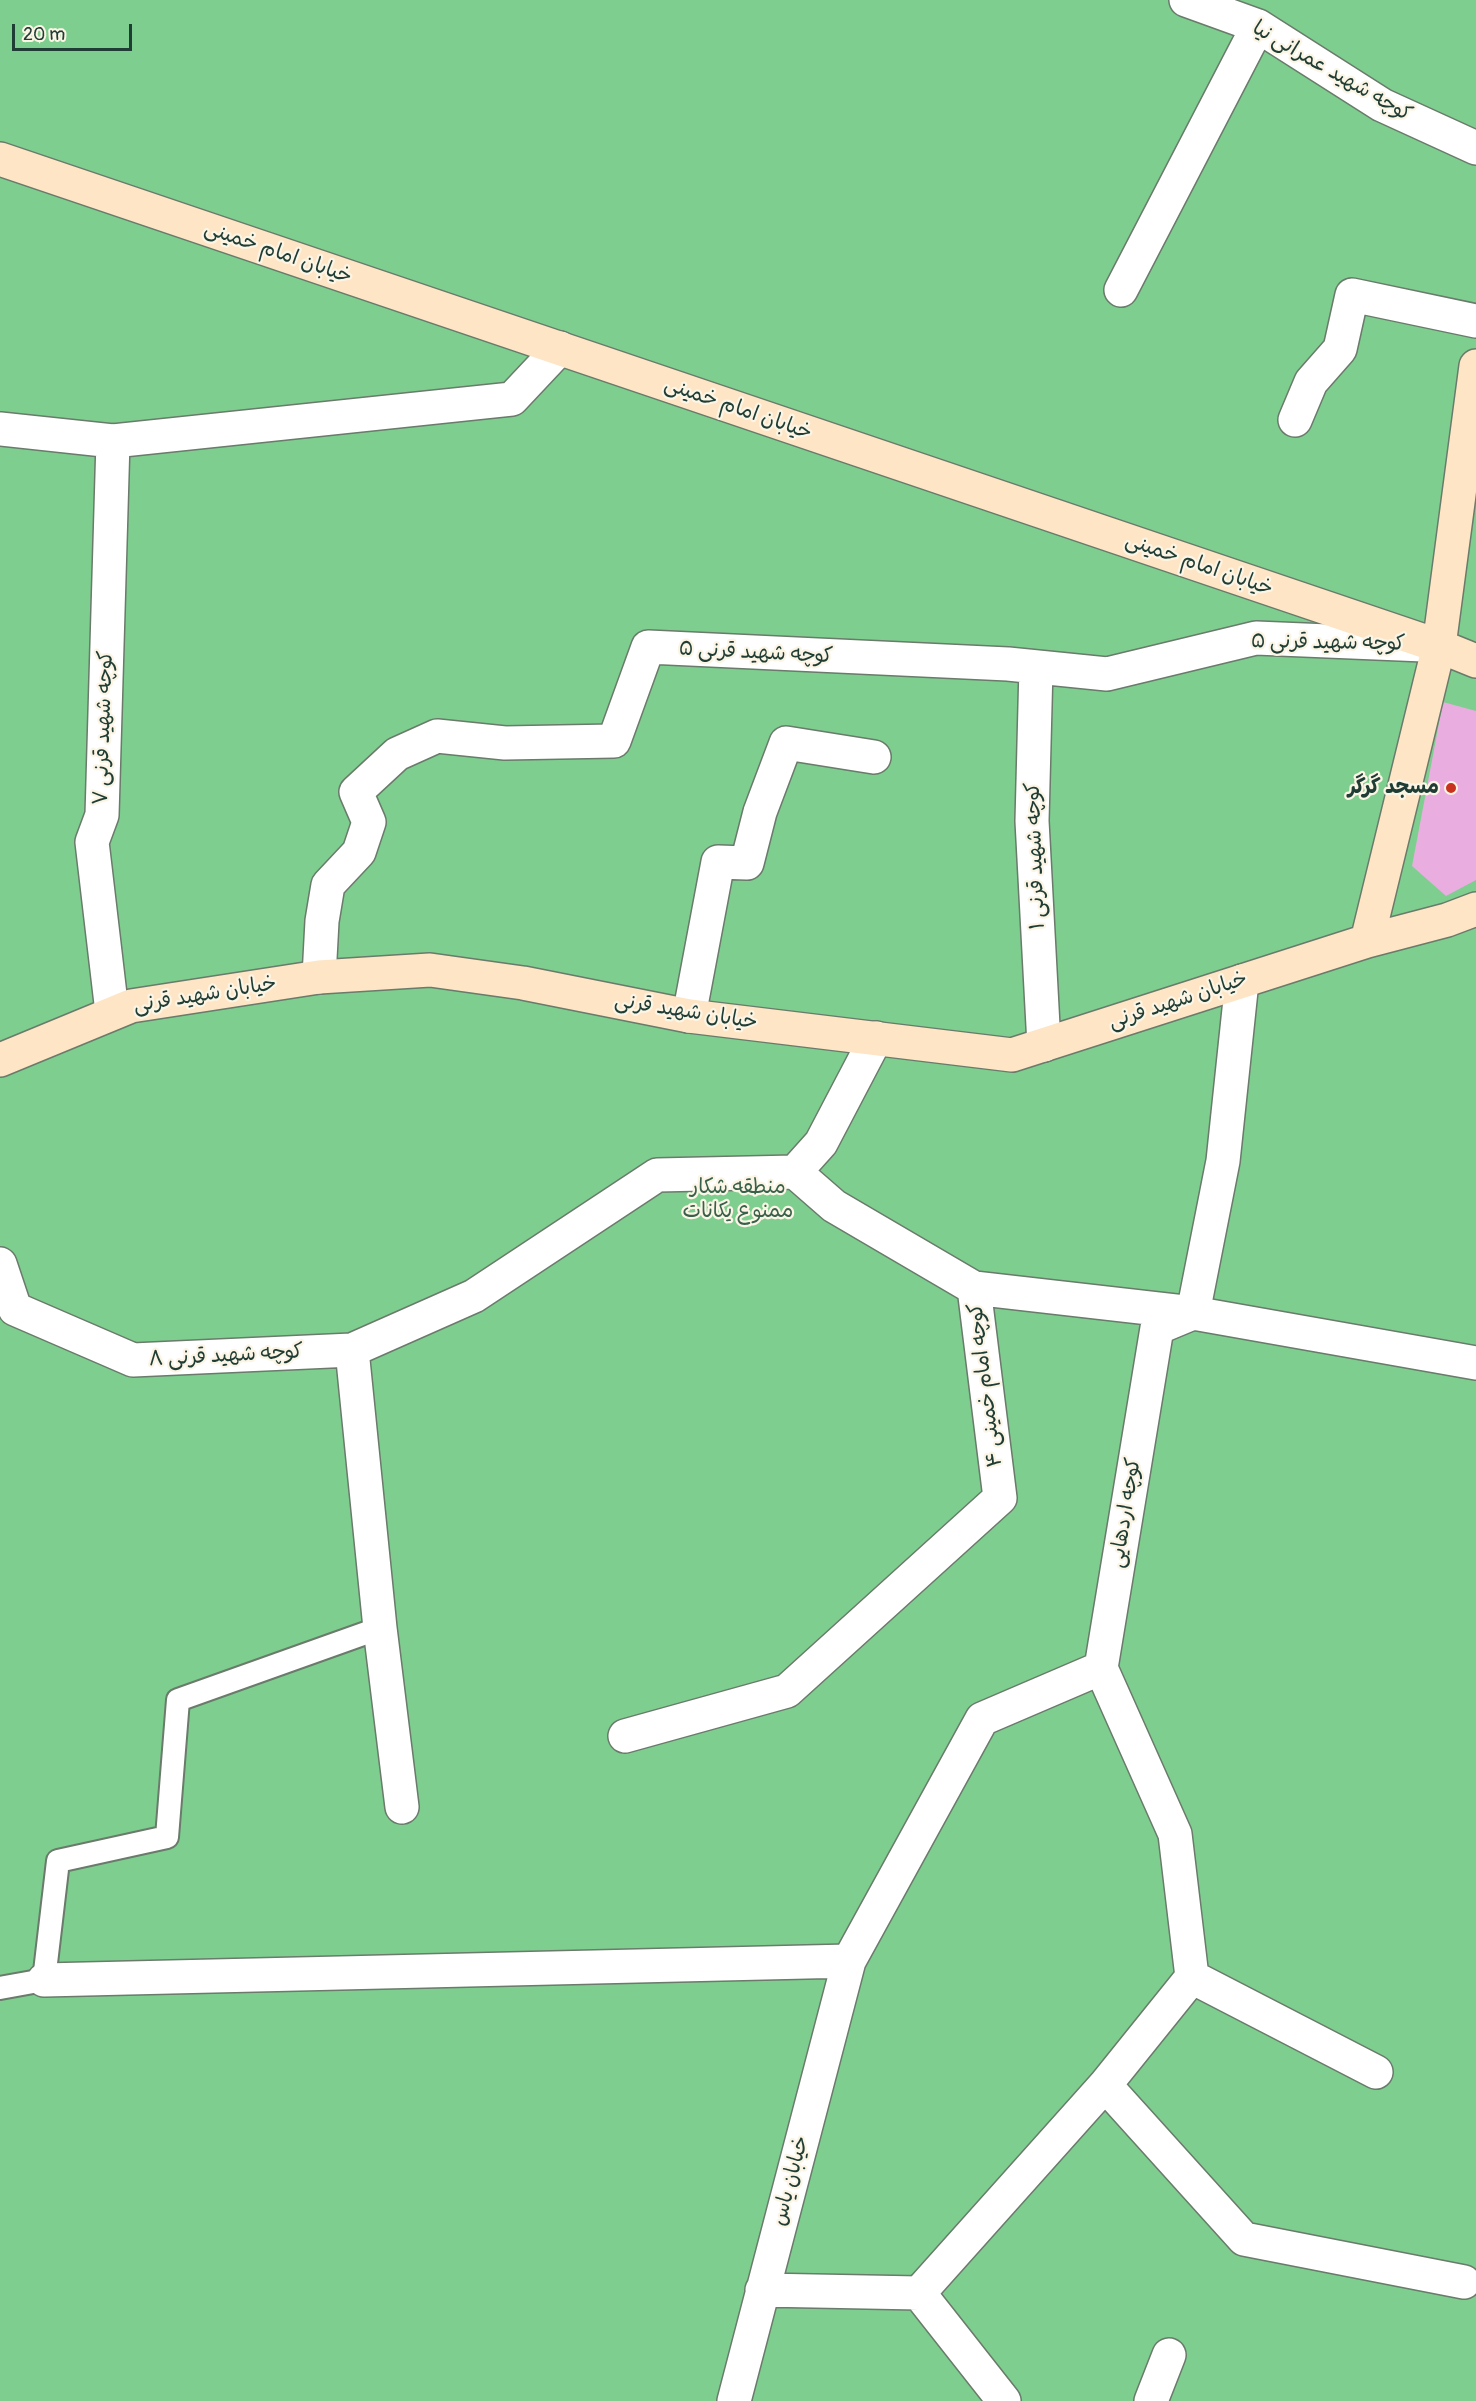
<!DOCTYPE html>
<html>
<head>
<meta charset="utf-8">
<style>
	body { margin:0 }
	#map { position:relative; width:1476px; height:2401px; overflow:hidden; background:#f5ebd2; font-family:Pangolin,sans-serif }
	canvas { display:block }
	.scale { position:absolute; left:12px; top:24px; width:120px; height:27px; box-sizing:border-box; border:3px solid #1f3d34; border-top:0; padding-left:8px; font-size:18px; line-height:21px; white-space:nowrap; color:#1f3d34; -webkit-text-stroke:4px #fcf5e5; paint-order:stroke }
</style>
</head>
<body>
<div id="map">
<canvas width="1476" height="2401"></canvas>
<div class="scale">20 m</div>
</div>
<script>
const ctx = document.querySelector('canvas').getContext('2d');
ctx.lineJoin = 'round';
function fillPath(path, color) { ctx.fillStyle = color; ctx.fill(path, 'evenodd'); }
const poly = rows => new Path2D(rows.map(r => 'M' + r).join(''));
function trace(path, color, width, dash) { ctx.strokeStyle = color; ctx.lineWidth = width; ctx.lineCap = dash ? 'butt' : 'round'; ctx.setLineDash(dash || []); ctx.stroke(path); }
function label(font, color, halo, rows, align = 'center') {
  ctx.font = font + ' Pangolin,"Playpen Sans Arabic",sans-serif'; ctx.lineWidth = 4.5; ctx.setLineDash([]); ctx.textBaseline = 'middle'; ctx.strokeStyle = halo; ctx.fillStyle = color; for (const [text, x, y, turn = 0] of rows) {
    ctx.save(); ctx.translate(x, y); ctx.rotate((+turn || 0) * Math.PI / 180); ctx.textAlign = isNaN(turn) ? turn : align; if (halo) ctx.strokeText(text, 0, 0); ctx.fillText(text, 0, 0); ctx.restore();
  }
}
const green = poly([
	[0,0,1476,0,1476,2401,0,2401]
]);
const building = poly([
	[1443,702,1476,711,1476,880,1446,896,1412,866]
]);
const lane = poly([
	[0,1988,44,1980,58,1861,167,1837,178,1700,380,1628]
]);
const street = poly([
	[1186,0,1258,26,1382,105,1476,148],
	[1121,290,1258,26],
	[1295,420,1311,382,1340,349,1352,295,1476,321],
	[0,429,113,441,512,399,560,348],
	[1036,667,1032,821,1044,1045],
	[319,977,322,921,328,885,359,852,369,822,356,792,397,754,437,736,505,743,614,741,648,647,1008,664,1107,674,1256,638,1424,645],
	[112,1012,92,842,102,815,113,441],
	[689,1016,718,862,747,863,760,812,786,743,874,757],
	[795,1172,821,1143,876,1038],
	[0,1264,15,1309,133,1360,352,1350],
	[625,1736,787,1691,1000,1498,974,1288,1193,1313,1476,1363],
	[402,1807,380,1628,352,1350,474,1296,657,1175,795,1172,834,1206,974,1288],
	[1192,1977,1376,2072],
	[44,1980,849,1961],
	[1105,2085,1244,2239,1464,2282],
	[762,2290,919,2293,1105,2085,1192,1977,1175,1834,1101,1668],
	[919,2293,1004,2401],
	[734,2401,849,1961,982,1719,1101,1668,1157,1328,1193,1313,1223,1161,1242,981],
	[1151,2401,1169,2355]
]);
const secondary = poly([
	[0,159,1439,646,1476,661],
	[1476,366,1439,646,1367,941,1447,920,1476,909],
	[0,1060,131,1006,319,977,430,970,523,983,689,1016,1012,1055,1367,941]
]);
const markers = [
	[1451,788,6,"#c8321e"]
];
const streetNames = [
	["کوچه شهید عمرانی نیا",1332,72,30],
	["خیابان امام خمینی",278,253,19],
	["خیابان امام خمینی",738,409,19],
	["خیابان امام خمینی",1199,565,19],
	["کوچه شهید قرنی ۵",1328,643,1],
	["کوچه شهید قرنی ۵",756,653,3],
	["کوچه شهید قرنی ۷",104,728,-88],
	["کوچه شهید قرنی ۱",1036,856,-92],
	["خیابان شهید قرنی",205,995,-9],
	["خیابان شهید قرنی",1178,1001,-18],
	["خیابان شهید قرنی",686,1012,9],
	["کوچه شهید قرنی ۸",226,1356,-3],
	["کوچه امام خمینی ۴",986,1385,-97],
	["کوچه اردهایی",1126,1513,-81],
	["خیابان یاس",791,2181,-75]
];
const poiNames = [
	["مسجد گرگر",1439,788]
];
const parkNames = [
	["منطقه شکار",738,1188],
	["ممنوع یکانات",738,1212]
];
fillPath(green, '#7ece8f');
fillPath(building, '#e9addf');
trace(lane, '#6a7a6b', 26);
trace(street, '#6a7a6b', 36);
trace(secondary, '#6a7a6b', 36);
trace(lane, '#fff', 22);
trace(street, '#fff', 33);
trace(secondary, '#fde5c5', 33);
for (const [x, y, r, color] of markers) { const dot = new Path2D(); dot.arc(x, y, r, 0, 2 * Math.PI); ctx.fillStyle = color; ctx.fill(dot); trace(dot, '#fcf5e5', 2); }
label('21px', '#1f3d34', '#fcf5e5', streetNames);
label('bold 21px', '#1f3d34', '#fcf5e5', poiNames, 'right');
label('21px', '#37614b', '#fcf5e5', parkNames);
</script>
</body>
</html>
